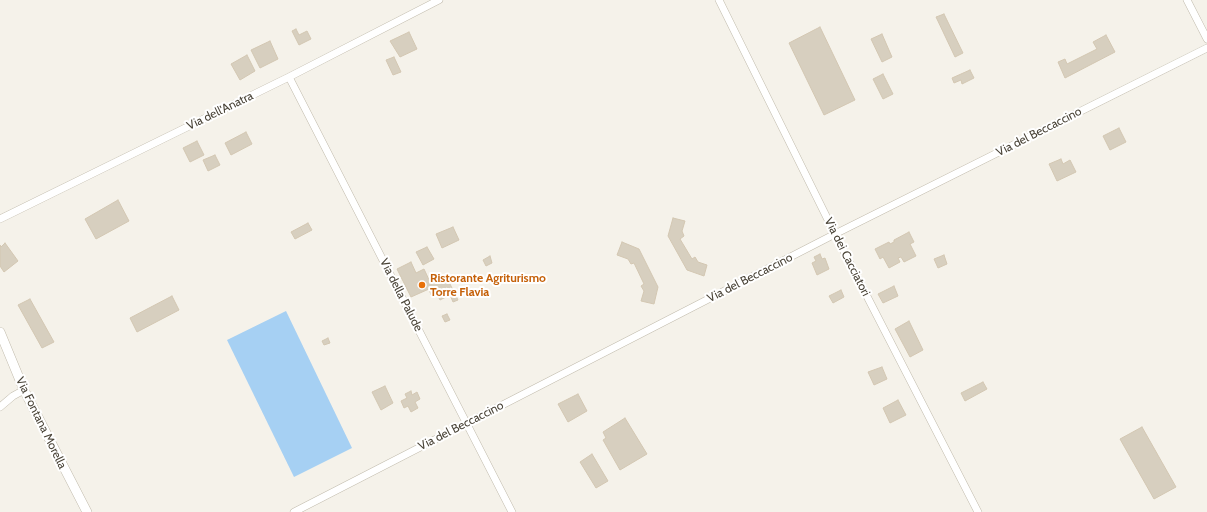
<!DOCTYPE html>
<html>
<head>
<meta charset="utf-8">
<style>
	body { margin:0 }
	canvas { display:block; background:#f5f2ea }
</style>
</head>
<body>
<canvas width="1207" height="512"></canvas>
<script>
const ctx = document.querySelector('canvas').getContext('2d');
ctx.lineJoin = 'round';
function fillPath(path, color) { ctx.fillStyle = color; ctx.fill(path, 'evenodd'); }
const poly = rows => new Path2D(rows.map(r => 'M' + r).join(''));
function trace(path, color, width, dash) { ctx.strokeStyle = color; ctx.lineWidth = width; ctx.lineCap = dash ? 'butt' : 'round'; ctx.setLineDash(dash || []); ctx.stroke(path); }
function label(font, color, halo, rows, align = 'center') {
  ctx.font = font + ' Cabin,sans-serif'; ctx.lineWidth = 4; ctx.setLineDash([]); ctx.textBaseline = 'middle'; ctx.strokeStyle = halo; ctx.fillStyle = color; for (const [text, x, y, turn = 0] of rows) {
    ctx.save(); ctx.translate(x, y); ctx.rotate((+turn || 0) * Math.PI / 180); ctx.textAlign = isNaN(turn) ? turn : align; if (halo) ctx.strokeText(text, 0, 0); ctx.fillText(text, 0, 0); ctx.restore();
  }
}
const water = poly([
	[286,311,352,448,294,477,227,340]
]);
const building = poly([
	[944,14,963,53,955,57,936,17,944,14],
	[820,27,855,100,824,115,789,43,820,27],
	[296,29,299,35,307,31,311,39,299,45,292,31,296,29],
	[409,32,417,49,400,57,390,41,409,32],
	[882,34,892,57,882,62,871,39,882,34],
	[1106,35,1115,52,1065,78,1058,62,1065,59,1067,64,1097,49,1093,42,1106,35],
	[270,41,278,59,260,68,251,50,270,41],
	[247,55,255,71,240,80,231,64,247,55],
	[394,57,401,72,393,75,386,60,394,57],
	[970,70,974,78,962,84,961,80,954,83,952,78,970,70],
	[883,74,893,94,883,99,873,79,883,74],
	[1119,128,1126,142,1110,150,1103,136,1119,128],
	[246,132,252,144,231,155,225,143,246,132],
	[197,141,204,155,190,162,183,148,197,141],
	[215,155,220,165,208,171,203,160,215,155],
	[1061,159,1063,164,1070,160,1076,172,1057,181,1049,164,1061,159],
	[118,200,129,221,96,239,85,219,118,200],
	[673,218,685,221,682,231,684,236,680,239,692,259,695,257,698,262,707,265,704,276,687,270,668,236,673,218],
	[308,223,312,230,295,239,291,232,308,223],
	[453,227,459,240,442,248,436,234,453,227],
	[909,232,914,242,910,244,916,256,904,262,901,257,898,258,900,262,889,268,883,257,880,259,875,249,889,242,890,244,894,242,894,240,909,232],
	[622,242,639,249,658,287,654,304,641,301,644,291,641,286,644,284,634,263,631,264,628,259,617,255,622,242],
	[5,243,18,261,4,272,0,266,0,245,1,247,5,243],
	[427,247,434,259,423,265,416,252,427,247],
	[820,254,822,259,825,258,829,269,817,275,812,263,816,261,814,257,820,254],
	[944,255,947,264,938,268,934,259,944,255],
	[490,256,492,263,486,266,483,260,490,256],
	[411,262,416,273,424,269,431,284,446,276,458,300,453,302,450,295,440,300,436,292,431,295,429,289,411,297,397,269,411,262],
	[894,286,898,296,883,303,878,294,894,286],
	[841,290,844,297,833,303,829,296,841,290],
	[172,296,179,310,137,332,130,318,172,296],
	[30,299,54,342,42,348,18,305,30,299],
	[447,314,450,320,445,322,442,316,447,314],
	[909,321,923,350,910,357,895,329,909,321],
	[328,338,330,343,324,345,322,341,328,338],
	[882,367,887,379,874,385,868,372,882,367],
	[983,382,987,389,965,401,961,393,983,382],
	[385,386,393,403,381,410,372,392,385,386],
	[411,391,412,395,417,392,420,399,415,402,418,408,411,412,408,406,404,408,401,401,407,398,405,394,411,391],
	[578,394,587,411,568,422,558,404,578,394],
	[898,400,906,415,890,423,883,408,898,400],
	[625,418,647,454,620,470,603,440,606,438,603,432,625,418],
	[1142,427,1176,487,1154,499,1120,439,1142,427],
	[592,454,608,481,596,488,580,462,592,454]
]);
const minor = poly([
	[719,0,835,234,978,512],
	[1187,0,1207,39],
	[289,77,512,512],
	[0,219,289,77,439,0],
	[0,407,13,396,24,390],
	[294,512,835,234,1207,48]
]);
const tertiary = poly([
	[0,332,24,390,87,512]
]);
const markers = [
	[422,285,4,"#e8710a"]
];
const streetNames = [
	["Via dell'Anatra",220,111,-26],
	["Via del Beccaccino",1039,132,-27],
	["Via dei Cacciatori",847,257,63],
	["Via del Beccaccino",750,278,-27],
	["Via della Palude",401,295,63],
	["Via Fontana Morella",41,423,64],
	["Via del Beccaccino",461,426,-27]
];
const foodNames = [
	["Ristorante Agriturismo",430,278],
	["Torre Flavia",430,292]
];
fillPath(water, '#a6d0f3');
fillPath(building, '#d7cfbf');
trace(building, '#d3c7b2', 1);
trace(minor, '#c1bbac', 8);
trace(tertiary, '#c1bbac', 10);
trace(minor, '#fff', 7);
trace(tertiary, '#fff', 9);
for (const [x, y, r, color] of markers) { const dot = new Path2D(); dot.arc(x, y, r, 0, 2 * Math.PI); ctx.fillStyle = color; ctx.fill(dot); trace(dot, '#fff', 1.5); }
label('12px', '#4a4438', '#fff', streetNames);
label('bold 12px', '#c56008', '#fff', foodNames, 'left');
</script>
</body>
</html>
